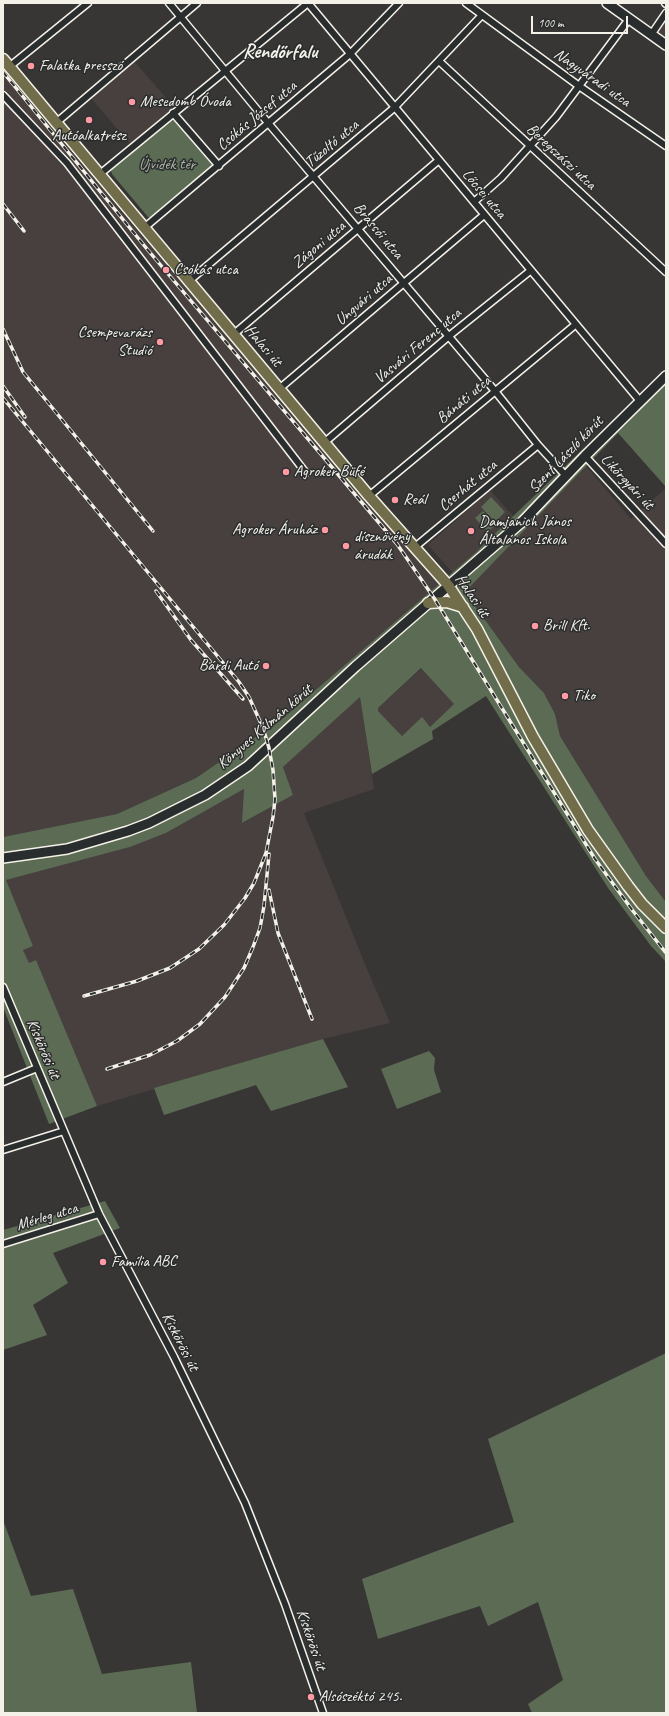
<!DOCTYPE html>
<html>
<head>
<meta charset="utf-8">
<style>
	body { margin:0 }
	#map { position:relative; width:669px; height:1716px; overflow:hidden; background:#373635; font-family:Caveat,sans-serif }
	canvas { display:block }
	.frame { position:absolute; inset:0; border:4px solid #f4f1e8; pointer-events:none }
	.scale { position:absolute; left:531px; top:16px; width:97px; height:18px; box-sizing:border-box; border:2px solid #f4f1e8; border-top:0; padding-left:5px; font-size:12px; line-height:14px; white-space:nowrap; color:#f4f1e8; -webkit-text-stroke:3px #2a2d2e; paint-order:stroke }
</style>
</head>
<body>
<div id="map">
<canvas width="669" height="1716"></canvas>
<div class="frame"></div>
<div class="scale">100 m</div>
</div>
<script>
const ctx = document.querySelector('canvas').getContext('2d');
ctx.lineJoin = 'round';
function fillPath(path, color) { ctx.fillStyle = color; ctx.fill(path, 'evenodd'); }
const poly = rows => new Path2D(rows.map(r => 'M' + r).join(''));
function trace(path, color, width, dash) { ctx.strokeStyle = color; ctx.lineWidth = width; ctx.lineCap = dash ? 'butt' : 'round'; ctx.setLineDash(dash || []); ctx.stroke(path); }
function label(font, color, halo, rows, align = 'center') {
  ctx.font = font + ' Caveat,sans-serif'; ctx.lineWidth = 3; ctx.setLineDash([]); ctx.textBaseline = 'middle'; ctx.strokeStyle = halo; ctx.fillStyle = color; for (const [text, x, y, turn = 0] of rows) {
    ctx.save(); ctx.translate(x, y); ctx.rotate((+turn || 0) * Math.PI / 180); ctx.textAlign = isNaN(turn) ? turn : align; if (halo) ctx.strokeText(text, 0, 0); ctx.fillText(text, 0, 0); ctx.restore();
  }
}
const built = poly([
	[666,12,666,41,652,31],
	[3,60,118,208,439,584,282,719,196,778,117,814,3,837],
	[134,61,174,107,130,144,91,98],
	[586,466,631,519,666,488,666,900,665,900,646,876,560,736,555,714,544,693,519,667,465,592],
	[490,490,514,517,453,573,428,545],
	[422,668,454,704,430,727,402,736,378,711,378,708],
	[360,697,374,789,304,813,367,969,390,1023,323,1039,97,1106,36,960,29,963,22,950,33,946,5,880,130,847,166,833,244,789,243,823,293,795,283,767]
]);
const green = poly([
	[171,120,177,122,214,163,214,167,152,218,148,217,112,174,111,170],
	[666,369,666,487,618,433,465,592,519,667,544,693,555,714,560,736,646,876,666,902,666,962,651,946,608,888,486,696,432,731,433,739,372,774,360,697,283,767,293,795,242,823,244,789,166,833,130,847,6,880,33,946,23,950,29,963,36,960,97,1106,49,1124,3,1007,3,837,117,814,196,778,282,719,475,553],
	[421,668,454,704,430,727,422,717,402,736,378,711,378,708],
	[491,497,505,512,495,522,481,507],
	[483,511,495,525,488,532,475,518],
	[323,1039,348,1087,271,1111,256,1085,164,1115,154,1088],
	[429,1051,435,1058,434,1070,441,1092,397,1109,381,1069],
	[105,1201,120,1228,53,1253,68,1283,33,1305,47,1335,3,1350,3,1230],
	[666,1353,666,1713,532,1713,528,1704,563,1680,538,1602,488,1626,480,1606,378,1639,362,1579,514,1522,488,1439],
	[3,1520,31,1596,73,1589,102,1674,191,1662,197,1713,3,1713]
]);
const street = poly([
	[169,3,269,124,495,391,538,445,566,476],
	[308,3,640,401],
	[466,3,579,86,666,146],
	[665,3,666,4],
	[651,35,666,13],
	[439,61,666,272],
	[9,67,88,3],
	[3,95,67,163,306,473],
	[173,113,219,166],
	[57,122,197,3],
	[100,174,308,3],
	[474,202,501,178,556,117,629,19],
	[144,228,350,54,399,3],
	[189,281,394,108,482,15],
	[234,334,439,160],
	[279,389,484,215],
	[325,442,449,336,530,271],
	[585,456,666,544],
	[369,496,575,325],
	[415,547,538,445],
	[3,987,99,1214,174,1357,245,1503,285,1604,323,1713],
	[3,1082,37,1068],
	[3,1150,64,1131],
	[3,1244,99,1214]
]);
const secondary = poly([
	[607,3,666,45],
	[3,858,67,849,128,831,149,823,205,795,248,766,355,667,523,521,585,456,666,376]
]);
const primary = poly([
	[3,59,369,496,448,585,477,629,533,737,588,830,628,886,642,904,666,928],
	[428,603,447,602,463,607]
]);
const rail = poly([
	[3,72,147,249,397,544,434,598,595,859,633,911,666,953],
	[3,204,24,231],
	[3,329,23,372,153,531],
	[3,386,25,417],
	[3,398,239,682,249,697,263,728,269,748,273,770,275,799,273,817,266,853,254,883,245,898,224,925,199,949,170,968,137,981,84,996],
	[156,591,191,640,243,699],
	[269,890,278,933,312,1019],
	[107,1069,150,1055,177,1041,200,1024,225,997,244,968,253,947,260,928,264,906,269,854]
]);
const markers = [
	[31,66,4,"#ff9aa2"],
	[132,102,4,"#ff9aa2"],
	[89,120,4,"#ff9aa2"],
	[166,270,4,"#ff9aa2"],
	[160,342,4,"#ff9aa2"],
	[286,472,4,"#ff9aa2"],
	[395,500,4,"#ff9aa2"],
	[325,530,4,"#ff9aa2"],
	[471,531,4,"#ff9aa2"],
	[346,546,4,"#ff9aa2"],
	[535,626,4,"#ff9aa2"],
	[266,666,4,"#ff9aa2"],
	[565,696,4,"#ff9aa2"],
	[103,1262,4,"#ff9aa2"],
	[311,1697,4,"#ff9aa2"]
];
const poiNames = [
	["Falatka presszó",39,66],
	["Mesedomb Óvoda",140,102],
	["Autóalkatrész",89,136,"center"],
	["Csókás utca",174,270],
	["Csempevarázs",152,333,"right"],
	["Studió",152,351,"right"],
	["Agroker Büfé",294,472],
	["Reál",403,500],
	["Damjanich János",479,522],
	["Általános Iskola",479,540],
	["Agroker Áruház",317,530,"right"],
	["dísznövény",354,537],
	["árudák",354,555],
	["Brill Kft.",543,626],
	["Bárdi Autó",258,666,"right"],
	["Tiko",573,696],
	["Família ABC",111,1262],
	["Alsószéktó 245.",319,1697]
];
const streetNames = [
	["Nagyváradi utca",592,78,35],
	["Csókás József utca",257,116,-40],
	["Tűzoltó utca",332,144,-40],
	["Beregszászi utca",561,157,43],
	["Lőcsei utca",484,194,50],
	["Brassói utca",378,231,50],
	["Zágoni utca",319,245,-40],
	["Ungvári utca",364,300,-41],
	["Halasi út",263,346,50],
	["Vasvári Ferenc utca",418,346,-40],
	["Bánáti utca",464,400,-40],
	["Szent László körút",566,455,-46],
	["Likőrgyári út",627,482,47],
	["Cserhát utca",468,486,-40],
	["Halasi út",472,596,56],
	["Könyves Kálmán körút",265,727,-41],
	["Kiskőrösi út",43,1049,67],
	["Mérleg utca",47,1217,-17],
	["Kiskőrösi út",180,1342,63],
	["Kiskőrösi út",311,1640,71]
];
const parkNames = [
	["Újvidék tér",167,165]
];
const districtNames = [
	["Rendőrfalu",280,53]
];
fillPath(built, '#47403e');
fillPath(green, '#5c6b53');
trace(street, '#f4f1e8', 9);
trace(secondary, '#f4f1e8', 12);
trace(primary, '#f4f1e8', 13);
trace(street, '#2a2d2e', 6);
trace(secondary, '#2a2d2e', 9);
trace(primary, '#716d4b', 10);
trace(rail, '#f4f1e8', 3.5);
trace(rail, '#2a2d2e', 2, [6]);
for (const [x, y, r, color] of markers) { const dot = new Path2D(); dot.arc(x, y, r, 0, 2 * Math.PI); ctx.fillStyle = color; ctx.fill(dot); trace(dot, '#2a2d2e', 1.5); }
label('16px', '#f4f1e8', '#2a2d2e', poiNames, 'left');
label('16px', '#f4f1e8', '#2a2d2e', streetNames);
label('16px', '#b0b5a5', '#2a2d2e', parkNames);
label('bold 20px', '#f4f1e8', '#2a2d2e', districtNames);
</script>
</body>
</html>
